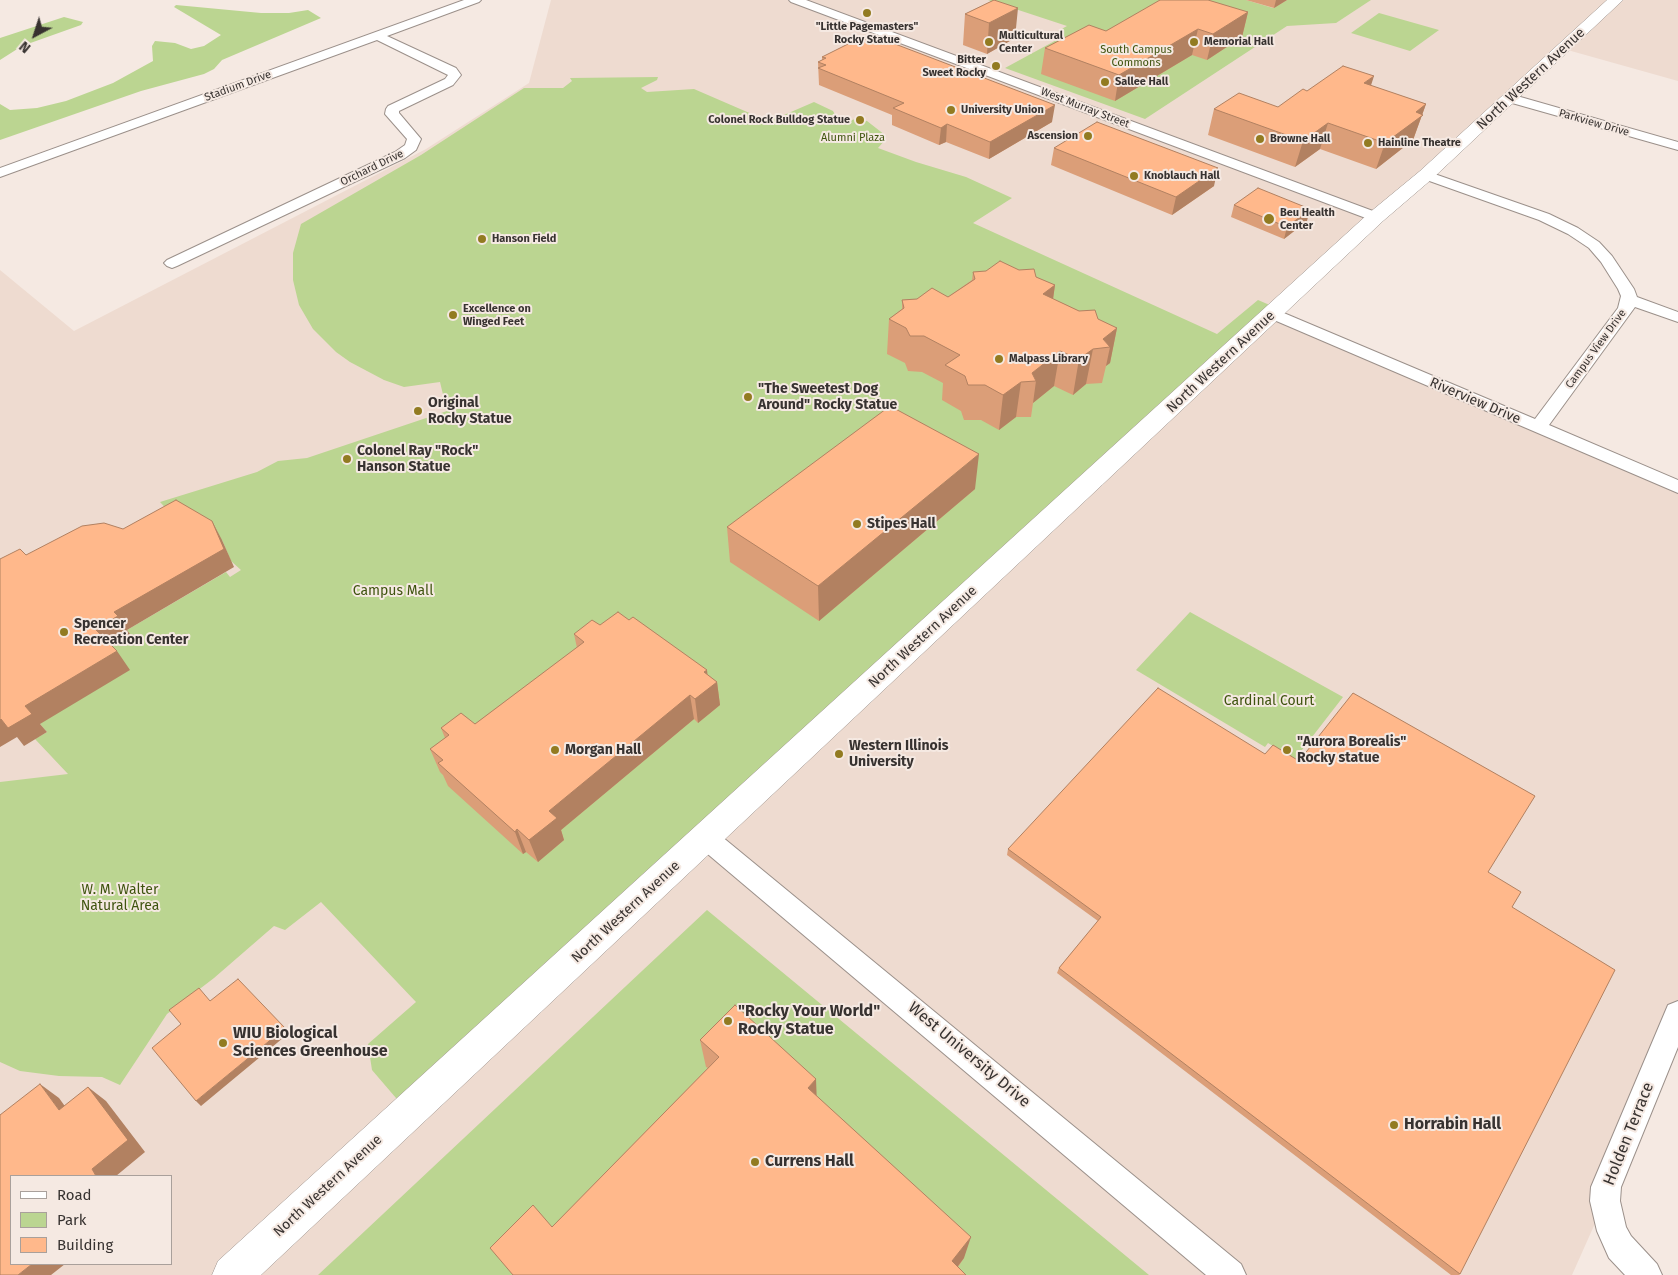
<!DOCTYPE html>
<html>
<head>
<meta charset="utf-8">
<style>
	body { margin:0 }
	#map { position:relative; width:1678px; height:1275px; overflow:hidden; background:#f5e9e2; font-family:"Fira Sans",sans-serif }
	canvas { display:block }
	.legend { position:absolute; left:10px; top:1175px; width:162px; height:90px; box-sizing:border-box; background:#f5e9e2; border:1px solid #a9a09b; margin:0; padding:6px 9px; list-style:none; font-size:15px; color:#373230 }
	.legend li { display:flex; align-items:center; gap:10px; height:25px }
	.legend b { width:25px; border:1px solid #a9a09b }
	.north { position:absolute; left:10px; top:10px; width:50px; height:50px; -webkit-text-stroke:4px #f5e9e2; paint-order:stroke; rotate:220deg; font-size:14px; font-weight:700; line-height:20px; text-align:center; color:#373230 }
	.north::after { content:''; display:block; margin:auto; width:18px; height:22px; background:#373230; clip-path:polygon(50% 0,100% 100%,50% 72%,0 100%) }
</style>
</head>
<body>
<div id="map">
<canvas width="1678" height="1275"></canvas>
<ul class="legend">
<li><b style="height:6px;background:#fff"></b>Road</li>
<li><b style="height:14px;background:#bbd591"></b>Park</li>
<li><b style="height:14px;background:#ffb88b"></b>Building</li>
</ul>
<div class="north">N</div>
</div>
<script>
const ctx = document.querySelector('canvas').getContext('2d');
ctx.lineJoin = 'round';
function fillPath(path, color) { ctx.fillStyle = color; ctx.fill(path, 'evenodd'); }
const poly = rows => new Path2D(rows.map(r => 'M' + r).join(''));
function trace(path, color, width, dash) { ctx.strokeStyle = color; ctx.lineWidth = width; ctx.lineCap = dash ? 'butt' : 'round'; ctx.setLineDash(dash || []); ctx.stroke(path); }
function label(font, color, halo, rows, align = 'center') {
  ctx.font = font + ' "Fira Sans",sans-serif'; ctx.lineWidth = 4; ctx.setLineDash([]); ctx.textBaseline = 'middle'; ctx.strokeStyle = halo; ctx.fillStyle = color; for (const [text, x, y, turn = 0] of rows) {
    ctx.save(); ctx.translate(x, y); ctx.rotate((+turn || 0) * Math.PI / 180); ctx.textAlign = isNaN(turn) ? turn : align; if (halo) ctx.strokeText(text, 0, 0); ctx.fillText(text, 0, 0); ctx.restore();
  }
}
const built = poly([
	[551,0,1678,0,1678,81,1564,49,1274,314,1678,487,1678,1021,1605,1201,1572,1275,0,1275,0,270,74,331,426,149,529,83],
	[11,1176,171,1176,171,1264,11,1264]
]);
const green = poly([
	[988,0,1246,0,1273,8,1287,0,1371,0,1336,23,1287,26,1145,119,1005,68,1062,37,1054,33,1067,26],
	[176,5,261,13,289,13,308,10,321,18,222,60,214,69,204,74,141,91,0,140,0,104,10,110,37,108,66,101,113,83,153,61,152,46,155,41,175,43,191,49,204,46,221,35,174,7],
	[1379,13,1439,30,1410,51,1351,33],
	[64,17,83,22,81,25,22,46,0,60,0,38],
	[658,77,657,80,641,88,647,92,694,89,761,118,768,116,784,115,814,102,833,111,840,124,855,119,867,121,885,135,885,140,878,148,916,162,966,177,1012,198,973,223,1217,334,1258,300,1279,309,408,1112,372,1070,368,1044,416,1002,321,902,285,930,274,926,214,978,167,1014,120,1085,102,1077,59,1076,20,1071,0,1062,0,782,68,774,35,739,47,732,40,724,108,647,130,635,127,630,226,572,230,577,241,570,231,561,222,540,176,519,160,502,257,472,278,461,307,458,447,411,440,382,404,387,384,380,350,362,336,352,313,329,299,305,293,280,293,253,301,224,421,155,524,88,563,88,572,81,570,78],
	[1190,612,1343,697,1295,759,1268,743,1265,747,1136,670],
	[707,910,1149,1275,318,1275]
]);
const street = poly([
	[464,0,481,0,479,2,387,36,456,68,461,75,453,85,399,111,399,113,421,139,416,150,405,158,177,266,172,268,167,266,164,263,167,260,395,152,405,145,407,139,385,114,386,109,388,106,445,79,448,75,377,40,0,177,0,168,464,0],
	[789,0,806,0,1381,214,1383,217,1381,220,1376,221,1371,220,791,2,789,0],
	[1510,94,1678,142,1678,150,1505,101,1504,98,1505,95,1510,94],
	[1426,171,1549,214,1578,228,1599,242,1612,256,1634,289,1637,297,1678,312,1678,322,1635,307,1549,425,1678,480,1678,493,1267,317,1265,314,1267,311,1279,311,1535,419,1618,308,1621,296,1618,289,1601,262,1589,248,1568,234,1539,220,1421,178,1419,175,1421,172,1426,171],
	[706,827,715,831,1241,1264,1246,1275,1206,1275,697,845,694,838,697,831,706,827],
	[1678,1001,1678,1047,1621,1187,1620,1201,1626,1227,1631,1236,1657,1264,1662,1275,1625,1275,1609,1258,1597,1231,1590,1201,1591,1187,1668,1005,1678,1001]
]);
const secondary = poly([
	[1607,0,1623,0,1432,179,1383,221,261,1275,212,1275,218,1261,1369,213,1420,171,1607,0]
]);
const wall = poly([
	[994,0,1015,38,987,54,963,45,965,14],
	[1246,0,1287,0,1274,8],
	[1248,12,1242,37,1207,60,1192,55,1115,101,1041,74,1045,48,1106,31],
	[822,57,1052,122,989,159,946,142,939,145,892,125,892,115,819,85,818,62,822,60],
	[1371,86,1426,104,1413,140,1376,169,1320,149,1295,167,1208,135,1214,109,1278,107],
	[1054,148,1214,186,1172,215,1051,165],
	[1234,205,1307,221,1284,239,1231,217],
	[973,272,1036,277,1055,285,1053,299,1117,328,1110,363,1106,366,1102,383,1086,384,1073,395,1054,386,1033,403,1031,417,1016,417,999,430,981,420,964,420,961,411,942,400,943,383,922,372,908,371,905,363,887,354,889,319,902,309,902,300,948,297,972,280],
	[975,489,819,621,730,562,727,527],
	[600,625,708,675,717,682,720,705,698,723,694,719,561,830,564,840,538,862,526,852,523,854,448,786,443,775,440,772,430,749,445,738,441,728,475,724,577,648,574,634],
	[1265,754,1299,761,1488,872,1512,907,1460,1274,1459,1275,1451,1275,1057,973,1059,968,1098,921,1007,855,1008,849],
	[700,1040,817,1096,964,1258,958,1267,552,1227,708,1068,706,1067]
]);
const shadedWall = poly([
	[1276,0,1287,0,1274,8],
	[1018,8,1015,38,987,54,989,23],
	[1248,12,1242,37,1207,60,1213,34],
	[1198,29,1192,55,1115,101,1119,75],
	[1374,76,1366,101,1364,83],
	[1426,104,1413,140,1376,169,1385,143,1416,112],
	[1055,105,1052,122,989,159,990,142],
	[1328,123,1320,149,1295,167,1303,141],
	[947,124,946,142,939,145,941,128],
	[1218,168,1214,186,1172,215,1176,197],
	[1310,209,1307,221,1284,239,1287,227],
	[1055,285,1050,320,1043,294],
	[1117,328,1110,363,1106,366,1110,347,1103,339],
	[1093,349,1086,384,1073,395,1079,359],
	[1060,351,1054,386,1033,403,1036,381,1032,373],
	[1021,382,1016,417,999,430,1003,395],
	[979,454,975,489,819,621,818,586],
	[212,521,222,540,234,567,127,630,130,634,108,647,95,629],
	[117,651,130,670,40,724,47,732,24,746,17,737,0,747,0,720],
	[707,670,709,688,717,682,720,705,698,723,695,699,704,672],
	[690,695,694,719,561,830,564,840,538,862,529,840,549,811],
	[517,829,526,852,523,854,515,832],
	[285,1028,289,1033,201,1106,196,1101],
	[816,1079,817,1105,808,1088],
	[40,1084,59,1098,77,1123,59,1110],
	[88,1087,106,1101,145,1152,116,1176,96,1176,92,1169],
	[971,1237,964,1258,951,1275,952,1261],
	[32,1264,65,1264,51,1275,18,1275]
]);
const building = poly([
	[994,0,1018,8,989,23,965,14,994,0],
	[1160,0,1208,0,1248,12,1213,34,1198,29,1119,75,1045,48,1089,25,1106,31,1160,0],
	[866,39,874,42,882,39,1055,105,990,142,947,124,941,128,893,108,904,103,818,68,826,65,818,62,826,58,822,57,856,40,861,42,866,39],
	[1343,66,1374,76,1364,83,1426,104,1416,112,1423,115,1385,143,1328,123,1303,141,1214,109,1239,93,1278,107,1303,89,1307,91,1343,66],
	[1097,122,1218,168,1176,197,1054,148,1097,122],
	[1258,188,1310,209,1287,227,1234,205,1258,188],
	[1000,261,1019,270,1034,269,1036,277,1055,285,1043,294,1079,311,1095,310,1098,319,1117,328,1103,339,1110,347,1093,349,1079,359,1060,351,1032,373,1036,381,1021,382,1003,395,985,385,968,385,965,376,945,365,960,355,924,336,910,336,906,328,889,319,904,308,902,300,917,299,932,288,948,297,975,279,973,272,986,271,1000,261],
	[890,406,979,454,818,586,727,527,890,406],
	[176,500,212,521,224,549,114,612,118,616,95,629,117,651,25,706,32,714,8,728,1,719,0,720,0,559,20,549,26,555,82,526,104,523,123,529,176,500],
	[618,612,629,620,633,617,707,670,704,672,717,682,695,699,690,695,549,811,557,818,529,840,517,829,515,832,438,763,443,760,430,749,449,735,441,728,461,713,475,724,584,642,574,634,592,620,600,625,618,612],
	[1158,688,1265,754,1273,745,1299,761,1353,693,1535,796,1488,872,1521,892,1512,907,1615,970,1460,1274,1059,968,1101,917,1008,849,1158,688],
	[238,979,285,1028,196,1101,152,1048,181,1024,169,1010,199,988,210,1001,238,979],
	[735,1005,816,1079,808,1088,971,1237,952,1261,966,1275,513,1275,490,1248,533,1205,552,1227,719,1057,700,1040,735,1005],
	[40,1084,59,1110,88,1087,128,1140,92,1169,96,1176,11,1176,11,1264,32,1264,18,1275,0,1275,0,1115,40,1084]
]);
const markers = [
	[867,13,5,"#927b21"],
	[989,42,5,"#927b21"],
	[1194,42,5,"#927b21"],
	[996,66,5,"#927b21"],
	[1105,82,5,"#927b21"],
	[951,110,5,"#927b21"],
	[860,120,5,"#927b21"],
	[1088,136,5,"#927b21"],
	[1260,139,5,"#927b21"],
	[1368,143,5,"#927b21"],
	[1134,176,5,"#927b21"],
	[1269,219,6,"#927b21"],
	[482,239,5,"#927b21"],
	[453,315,5,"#927b21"],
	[999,359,5,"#927b21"],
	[748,397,5,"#927b21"],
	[418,411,5,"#927b21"],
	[347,459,5,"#927b21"],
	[857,524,5,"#927b21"],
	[64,632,5,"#927b21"],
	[555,750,5,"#927b21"],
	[1287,750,5,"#927b21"],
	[839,754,5,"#927b21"],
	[728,1021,5,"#927b21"],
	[223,1043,5,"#927b21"],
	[1394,1125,5,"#927b21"],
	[755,1162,5,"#927b21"]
];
const farPoinames = [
	["\"Little Pagemasters\"",867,27,"center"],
	["Rocky Statue",867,40,"center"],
	["Multicultural",999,36],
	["Center",999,49],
	["Memorial Hall",1204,42],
	["Bitter",986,60,"right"],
	["Sweet Rocky",986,73,"right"],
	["Sallee Hall",1115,82],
	["University Union",961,110],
	["Colonel Rock Bulldog Statue",850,120,"right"],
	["Ascension",1078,136,"right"],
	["Browne Hall",1270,139],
	["Hainline Theatre",1378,143],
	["Knoblauch Hall",1144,176],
	["Beu Health",1280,213],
	["Center",1280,226],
	["Hanson Field",492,239],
	["Excellence on",463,309],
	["Winged Feet",463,322],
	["Malpass Library",1009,359]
];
const farParknames = [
	["South Campus",1136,50],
	["Commons",1136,63],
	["Alumni Plaza",853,138]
];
const farStreetnames = [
	["Stadium Drive",238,86,-20],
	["West Murray Street",1085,108,21],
	["Parkview Drive",1594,123,16],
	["Orchard Drive",372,168,-26],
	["Campus View Drive",1596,349,-54]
];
const streetNames = [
	["North Western Avenue",1531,79,-43],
	["North Western Avenue",1221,362,-43],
	["Riverview Drive",1475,401,23],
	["North Western Avenue",923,637,-43],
	["North Western Avenue",626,912,-43],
	["North Western Avenue",328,1186,-43]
];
const poiNames = [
	["\"The Sweetest Dog",758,389],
	["Around\" Rocky Statue",758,405],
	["Original",428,403],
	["Rocky Statue",428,419],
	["Colonel Ray \"Rock\"",357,451],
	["Hanson Statue",357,467],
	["Stipes Hall",867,524],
	["Spencer",74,624],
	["Recreation Center",74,640],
	["\"Aurora Borealis\"",1297,742],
	["Rocky statue",1297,758],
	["Western Illinois",849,746],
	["University",849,762],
	["Morgan Hall",565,750]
];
const parkNames = [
	["Campus Mall",393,591],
	["Cardinal Court",1269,701],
	["W. M. Walter",120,890],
	["Natural Area",120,906]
];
const nearPoinames = [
	["\"Rocky Your World\"",738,1012],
	["Rocky Statue",738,1030],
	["WIU Biological",233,1034],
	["Sciences Greenhouse",233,1052],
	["Horrabin Hall",1404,1125],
	["Currens Hall",765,1162]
];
const nearStreetnames = [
	["West University Drive",969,1055,40],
	["Holden Terrace",1629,1134,-68]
];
fillPath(built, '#eedbd0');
fillPath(green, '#bbd591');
trace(street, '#9b908a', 2);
trace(secondary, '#9b908a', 1);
fillPath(street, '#fff');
fillPath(secondary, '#fff');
fillPath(wall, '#db9e78');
fillPath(shadedWall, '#b28161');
fillPath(building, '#ffb88b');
trace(building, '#b28161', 1);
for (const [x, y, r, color] of markers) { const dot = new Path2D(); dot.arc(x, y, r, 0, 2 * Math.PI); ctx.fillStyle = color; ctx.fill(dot); trace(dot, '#f5e9e2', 2); }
label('bold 11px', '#373230', '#f5e9e2', farPoinames, 'left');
label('11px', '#3f540f', '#f5e9e2', farParknames);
label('11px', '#373230', '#f5e9e2', farStreetnames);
label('14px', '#373230', '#f5e9e2', streetNames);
label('bold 14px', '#373230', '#f5e9e2', poiNames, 'left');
label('14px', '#3f540f', '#f5e9e2', parkNames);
label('bold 16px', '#373230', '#f5e9e2', nearPoinames, 'left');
label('16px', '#373230', '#f5e9e2', nearStreetnames);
</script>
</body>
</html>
